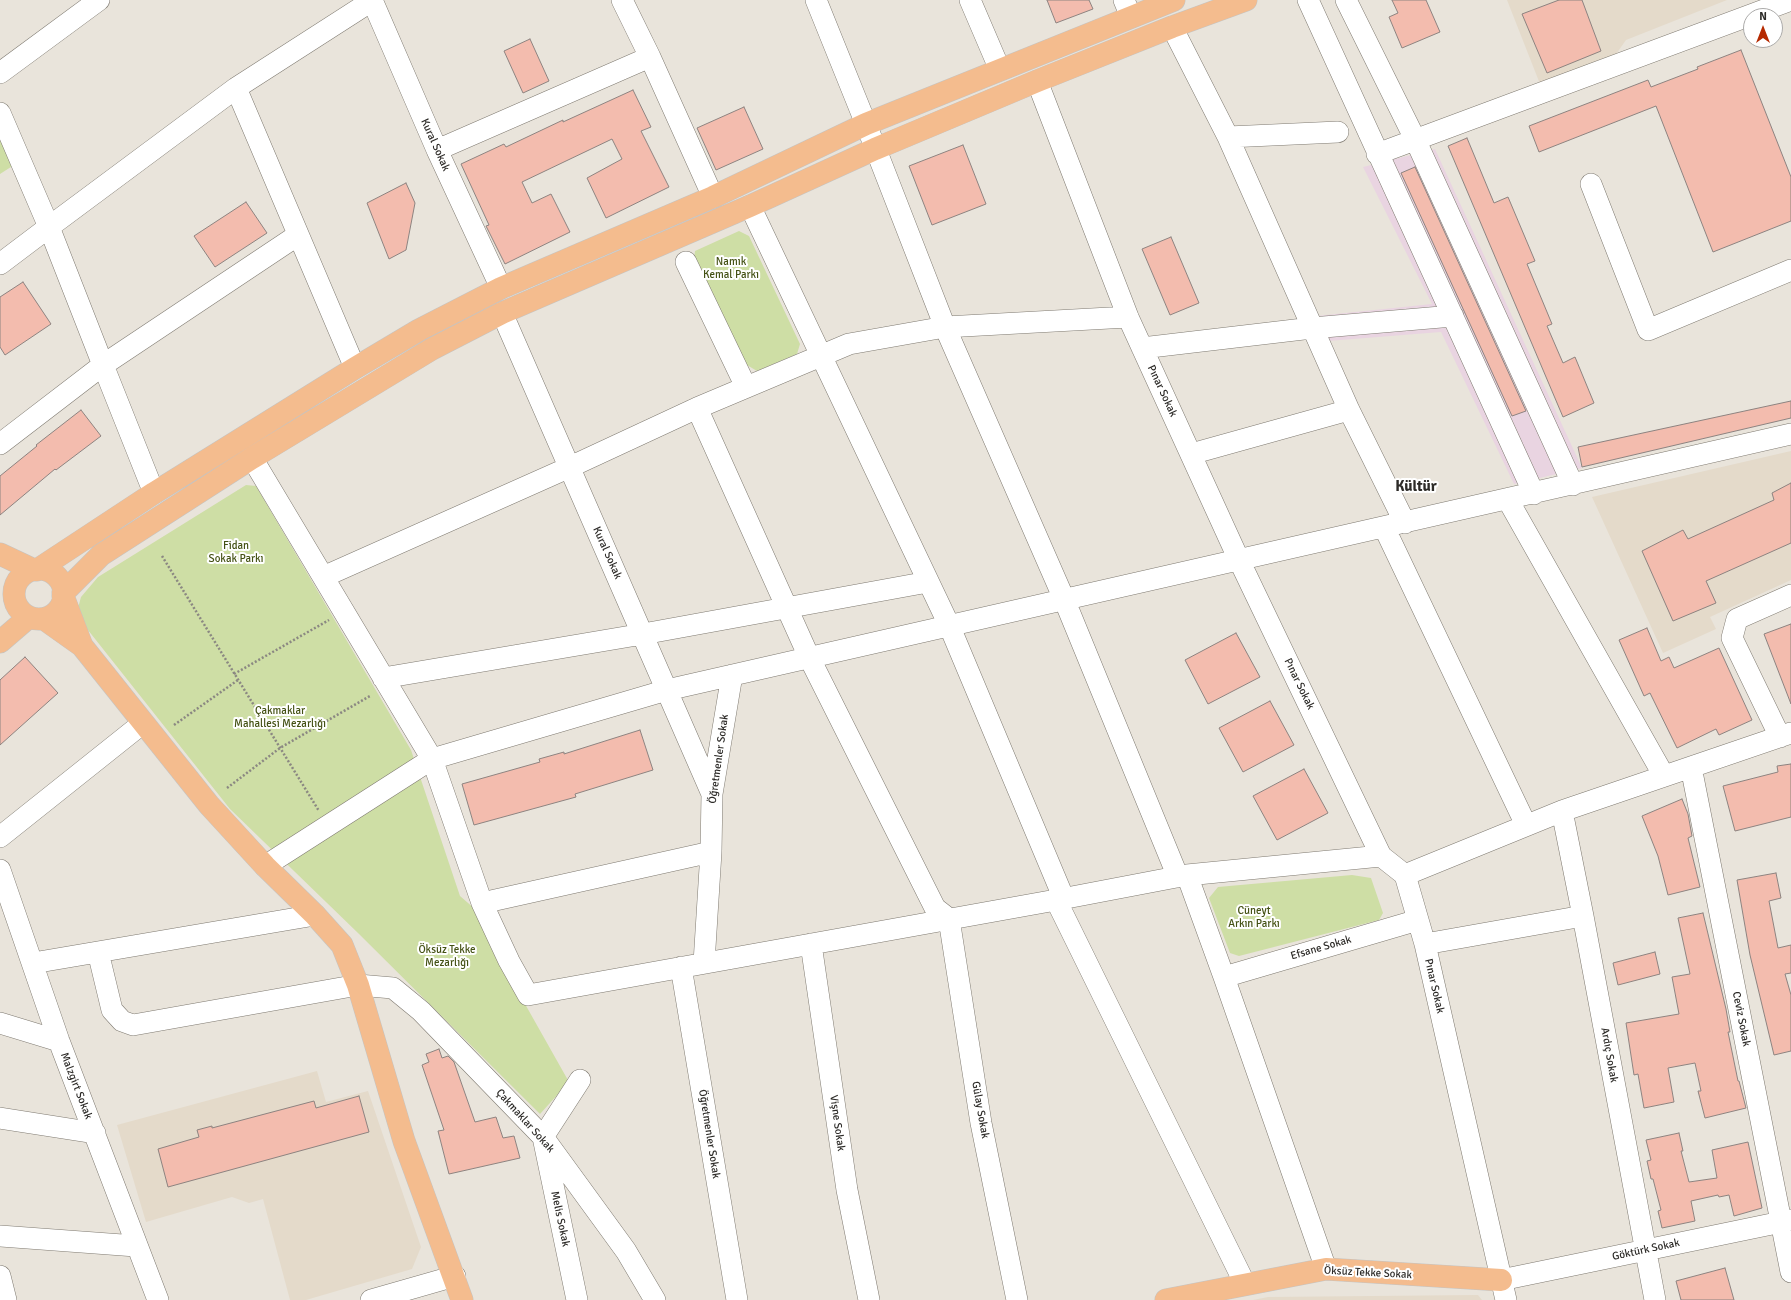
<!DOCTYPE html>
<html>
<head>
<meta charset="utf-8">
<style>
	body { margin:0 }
	#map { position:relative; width:1791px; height:1300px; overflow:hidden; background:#e9e4db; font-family:Signika,sans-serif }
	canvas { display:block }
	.north { position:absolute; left:1743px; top:8px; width:40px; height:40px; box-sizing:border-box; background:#fff; border:1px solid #abaaa9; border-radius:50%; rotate:0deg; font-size:11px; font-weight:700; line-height:16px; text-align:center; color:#2d2b28 }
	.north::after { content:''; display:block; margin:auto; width:14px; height:18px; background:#b52a01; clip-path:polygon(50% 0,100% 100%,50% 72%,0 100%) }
</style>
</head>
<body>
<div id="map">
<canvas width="1791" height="1300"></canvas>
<div class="north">N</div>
</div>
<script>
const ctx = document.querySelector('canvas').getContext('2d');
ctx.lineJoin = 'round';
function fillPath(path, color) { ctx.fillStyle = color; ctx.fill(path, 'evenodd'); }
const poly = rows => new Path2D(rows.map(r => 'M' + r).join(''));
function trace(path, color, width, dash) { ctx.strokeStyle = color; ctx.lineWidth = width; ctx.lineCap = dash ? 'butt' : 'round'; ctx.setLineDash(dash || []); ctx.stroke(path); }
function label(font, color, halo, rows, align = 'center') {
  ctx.font = font + ' Signika,sans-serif'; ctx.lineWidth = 4; ctx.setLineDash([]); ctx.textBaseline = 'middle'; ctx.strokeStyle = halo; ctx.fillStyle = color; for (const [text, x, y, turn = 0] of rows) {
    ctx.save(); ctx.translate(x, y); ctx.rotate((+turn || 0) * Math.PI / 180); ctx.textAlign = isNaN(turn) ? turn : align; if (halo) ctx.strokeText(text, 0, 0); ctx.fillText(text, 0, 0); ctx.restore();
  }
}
const commercial = poly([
	[1435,149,1582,468,1514,484,1441,332,1328,341,1317,316,1432,304,1363,167]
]);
const built = poly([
	[1507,0,1727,0,1626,40,1614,57,1540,84],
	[1791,451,1791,580,1710,617,1716,629,1663,653,1592,497],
	[317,1071,326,1102,368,1091,421,1247,412,1269,306,1300,290,1300,263,1199,249,1203,232,1197,146,1222,117,1125],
	[1478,1295,1482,1300,1253,1300,1268,1297]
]);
const green = poly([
	[0,135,14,165,0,174],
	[739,231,749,236,800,344,797,354,757,371,747,365,694,260,695,251],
	[246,485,256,486,411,750,460,896,475,909,516,988,569,1082,540,1114,358,933,230,809,80,620,78,608,81,597,98,577],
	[1352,875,1371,878,1383,913,1379,920,1239,956,1230,953,1209,898,1218,887]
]);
const building = poly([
	[1047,0,1089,0,1093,9,1056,23,1047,0],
	[1392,0,1426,0,1440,32,1402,48,1389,17,1398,13,1392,0],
	[1559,0,1582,0,1601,51,1547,73,1522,14,1559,0],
	[530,39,549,81,523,93,504,51,530,39],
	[1741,50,1791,177,1791,221,1713,252,1656,106,1539,152,1529,126,1648,80,1651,87,1698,69,1697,67,1741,50],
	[633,90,651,127,641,131,669,187,606,218,587,178,622,159,612,139,522,182,532,203,551,194,570,232,505,264,486,226,489,225,461,164,504,144,506,147,563,120,563,122,633,90],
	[744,107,763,149,716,170,697,128,744,107],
	[1467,138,1494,203,1508,197,1535,261,1527,264,1552,324,1547,326,1563,363,1575,357,1594,403,1563,417,1448,146,1467,138],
	[963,145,986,204,932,225,909,166,963,145],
	[1415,167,1526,411,1512,416,1401,173,1415,167],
	[406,183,415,203,406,250,389,259,367,203,406,183],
	[246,202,267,233,215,267,194,236,246,202],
	[1171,237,1199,303,1170,315,1142,249,1171,237],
	[23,282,51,324,5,355,0,347,0,297,23,282],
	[1791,401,1791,418,1582,467,1578,447,1791,401],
	[81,410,101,436,56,470,55,469,0,515,0,476,37,446,36,445,81,410],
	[1791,483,1791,543,1706,581,1716,603,1673,621,1642,551,1683,530,1688,539,1774,500,1772,493,1791,483],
	[1791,624,1791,704,1764,634,1791,624],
	[1647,628,1661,661,1669,657,1674,668,1719,648,1752,720,1719,735,1716,729,1677,748,1650,693,1644,696,1619,640,1647,628],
	[1236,633,1260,677,1208,704,1185,660,1236,633],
	[25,657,58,693,0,745,0,680,25,657],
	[1270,701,1294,745,1243,772,1219,728,1270,701],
	[640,730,653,770,575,794,576,797,474,825,462,784,540,762,539,759,564,752,564,754,640,730],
	[1791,764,1791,817,1735,831,1723,786,1778,772,1777,766,1791,764],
	[1304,769,1328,813,1277,840,1253,796,1304,769],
	[1682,799,1688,814,1692,836,1688,838,1700,887,1668,895,1658,856,1642,816,1682,799],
	[1776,873,1781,898,1769,901,1778,948,1791,945,1791,973,1785,974,1791,995,1791,1051,1774,1055,1750,955,1737,880,1776,873],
	[1703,913,1726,1009,1730,1032,1728,1032,1738,1081,1739,1081,1746,1108,1705,1118,1698,1091,1701,1091,1695,1063,1668,1068,1674,1102,1644,1108,1638,1074,1634,1075,1626,1023,1679,1014,1672,977,1690,974,1678,918,1703,913],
	[1655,952,1660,974,1618,985,1613,963,1655,952],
	[439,1049,442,1058,448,1056,454,1062,475,1122,496,1117,503,1138,514,1136,520,1158,449,1174,438,1131,444,1130,422,1065,429,1062,426,1054,439,1049],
	[359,1096,369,1132,168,1187,158,1149,199,1137,197,1130,212,1126,212,1128,314,1101,316,1108,359,1096],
	[1679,1133,1683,1151,1681,1151,1689,1182,1717,1178,1712,1150,1748,1142,1762,1208,1734,1216,1729,1195,1719,1197,1718,1195,1691,1201,1695,1221,1662,1228,1658,1211,1661,1210,1653,1179,1651,1179,1647,1161,1651,1160,1646,1140,1679,1133],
	[1725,1268,1734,1300,1681,1300,1676,1281,1725,1268]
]);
const path = poly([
	[162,556,319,811],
	[234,674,329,620],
	[174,725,238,680],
	[227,788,280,748,370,696]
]);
const minor = poly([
	[372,0,437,150,501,288],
	[622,0,650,57,713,197],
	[816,0,866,124,945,327,1064,599,1178,877],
	[970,0,1000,70],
	[1124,0,1131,17],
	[1308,0,1534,494],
	[1346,0,1415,139,1573,485],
	[1172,27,1228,137,1349,410,1405,523],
	[0,73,99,0],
	[1037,81,1128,317,1239,560,1381,856,1405,875,1425,944,1506,1300],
	[236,88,355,368],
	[0,113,49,227,0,264],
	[1228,137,1338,132],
	[437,150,650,57],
	[1377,154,1791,0],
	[1591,184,1648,330,1791,270],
	[750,206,949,625,1064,899],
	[686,262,746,387],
	[502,313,712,794],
	[1142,348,1312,328,1453,316],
	[697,408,809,657,935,908,949,919,981,1123,1017,1300],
	[0,444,103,365,49,227,236,88,373,0],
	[1191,454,1349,410],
	[252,458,432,759,482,903],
	[154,493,103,365,298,235],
	[1508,500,1664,776],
	[1384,527,1526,825],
	[323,577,570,467,697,408,849,344,945,327,1128,317],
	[383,678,643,634,928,582],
	[1780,737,1732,638,1737,619,1791,595],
	[1691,767,1791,1272],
	[1562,811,1583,916,1655,1300],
	[0,837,143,723],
	[711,852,482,903,509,961,528,995,1056,900,1187,875,1381,856],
	[265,866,432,759,667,690,1791,434],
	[0,870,59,1041,158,1300],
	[1187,875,1224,977,1326,1269],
	[1405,875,1562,811,1791,733],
	[1056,900,1245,1284],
	[811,944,847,1190,869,1300],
	[1425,944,1583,916],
	[98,952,112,1010,122,1021,133,1025,358,985,393,988,421,1011,543,1137,626,1251,655,1300],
	[33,963,315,915],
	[704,963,711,852,712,794,732,675],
	[681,967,737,1300],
	[1224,977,1418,920],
	[0,1023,59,1041],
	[0,1118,95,1133],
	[0,1236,136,1246],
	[0,1276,6,1300],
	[1501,1280,1791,1220],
	[371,1300,455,1276],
	[577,1300,543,1137,580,1080]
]);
const major = poly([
	[0,554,34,570],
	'14 594a25 25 0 1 1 50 0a25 25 0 1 1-50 0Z',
	[37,570,154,493,355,368,419,330,501,288,713,197,866,124,1174,0],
	[63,593,101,555,252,458,432,349,502,313,750,206,875,149,1037,81,1172,27,1246,0],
	[44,619,82,646,63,596],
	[0,642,29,617],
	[82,646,209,805,265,866,315,915,342,945,358,985,404,1141,462,1300],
	[1166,1300,1326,1269,1501,1280]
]);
const streetNames = [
	["Kural Sokak",435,145,66],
	["Pınar Sokak",1162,391,65],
	["Kural Sokak",607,553,66],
	["Pınar Sokak",1299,684,64],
	["Öğretmenler Sokak",719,759,-82],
	["Efsane Sokak",1321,948,-16],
	["Pınar Sokak",1434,986,77],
	["Ceviz Sokak",1741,1019,79],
	["Ardıç Sokak",1609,1055,80],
	["Malzgirt Sokak",76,1086,69],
	["Gülay Sokak",980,1110,80],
	["Çakmaklar Sokak",525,1121,48],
	["Vişne Sokak",837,1123,82],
	["Öğretmenler Sokak",709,1134,81],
	["Melis Sokak",560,1219,78],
	["Göktürk Sokak",1646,1250,-12],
	["Öksüz Tekke Sokak",1368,1273,3]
];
const parkNames = [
	["Namık",731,262],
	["Kemal Parkı",731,275],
	["Fidan",236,546],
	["Sokak Parkı",236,559],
	["Çakmaklar",280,711],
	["Mahallesi Mezarlığı",280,724],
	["Cüneyt",1254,911],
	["Arkın Parkı",1254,924],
	["Öksüz Tekke",447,950],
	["Mezarlığı",447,963]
];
const districtNames = [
	["Kültür",1416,487]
];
fillPath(commercial, '#e9d4e1');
fillPath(built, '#e4daca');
fillPath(green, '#cedea5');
fillPath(building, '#f3bcae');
trace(building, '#8d8380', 1);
trace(minor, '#7f7a71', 22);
trace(major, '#c4c4c3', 23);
trace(path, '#8b8882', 2.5, [2, 2]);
trace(minor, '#fff', 21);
trace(major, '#f4bc8e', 22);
label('11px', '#2d2b28', '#fff', streetNames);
label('11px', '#445114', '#fff', parkNames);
label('bold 15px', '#2d2b28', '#fff', districtNames);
</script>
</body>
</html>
